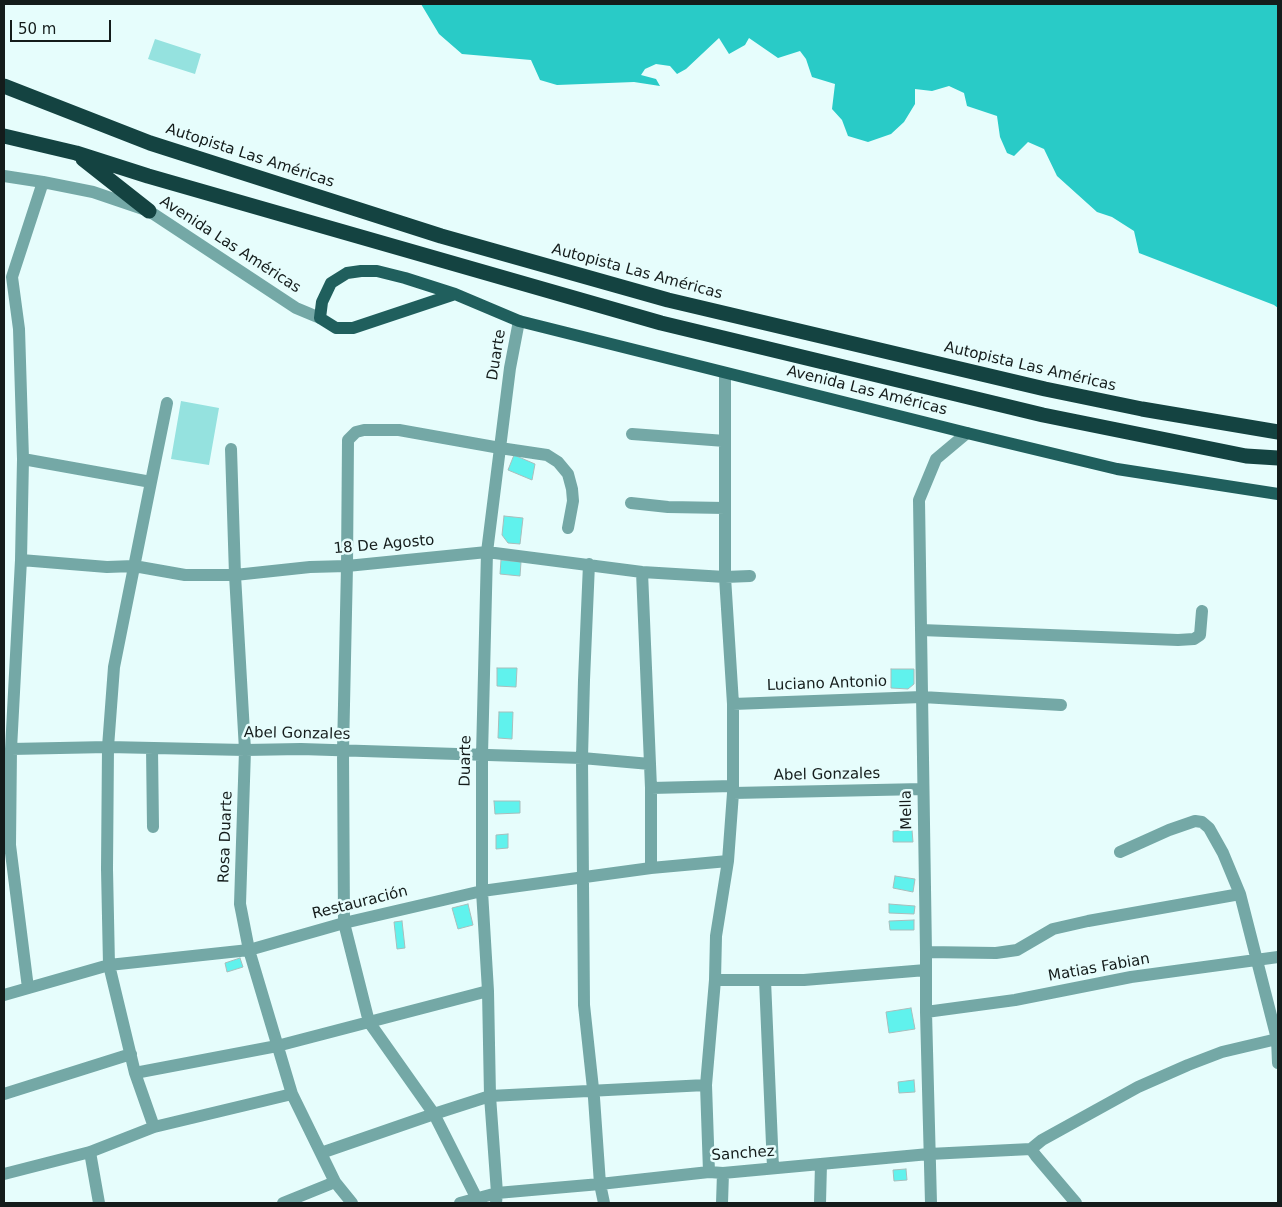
<!DOCTYPE html>
<html>
<head>
<meta charset="utf-8">
<style>
	body { margin:0 }
	#map { position:relative; width:1282px; height:1207px; overflow:hidden; background:#e6fdfc; font-family:"DejaVu Sans",sans-serif }
	canvas { display:block }
	.frame { position:absolute; inset:0; border:5px solid #141c1b; pointer-events:none }
	.scale { position:absolute; left:10px; top:20px; width:101px; height:22px; box-sizing:border-box; border:2px solid #141c1b; border-top:0; padding-left:6px; font-size:15px; line-height:18px; white-space:nowrap; color:#141c1b; -webkit-text-stroke:4px #e6fdfc; paint-order:stroke }
</style>
</head>
<body>
<div id="map">
<canvas width="1282" height="1207"></canvas>
<div class="frame"></div>
<div class="scale">50 m</div>
</div>
<script>
const ctx = document.querySelector('canvas').getContext('2d');
ctx.lineJoin = 'round';
function fillPath(path, color) { ctx.fillStyle = color; ctx.fill(path, 'evenodd'); }
const poly = rows => new Path2D(rows.map(r => 'M' + r).join(''));
function trace(path, color, width, dash) { ctx.strokeStyle = color; ctx.lineWidth = width; ctx.lineCap = dash ? 'butt' : 'round'; ctx.setLineDash(dash || []); ctx.stroke(path); }
function label(font, color, halo, rows, align = 'center') {
  ctx.font = font + ' "DejaVu Sans",sans-serif'; ctx.lineWidth = 5; ctx.setLineDash([]); ctx.textBaseline = 'middle'; ctx.strokeStyle = halo; ctx.fillStyle = color; for (const [text, x, y, turn = 0] of rows) {
    ctx.save(); ctx.translate(x, y); ctx.rotate((+turn || 0) * Math.PI / 180); ctx.textAlign = isNaN(turn) ? turn : align; if (halo) ctx.strokeText(text, 0, 0); ctx.fillText(text, 0, 0); ctx.restore();
  }
}
const green = poly([
	[155,39,201,54,195,74,148,59],
	[181,401,219,408,209,465,171,459]
]);
const water = poly([
	[421,4,1278,4,1278,308,1274,305,1139,253,1134,231,1112,217,1097,212,1057,176,1044,149,1028,142,1014,156,1007,153,1000,137,997,116,967,106,964,93,949,86,932,91,915,89,915,104,904,122,891,134,868,142,848,136,842,120,832,109,835,84,812,77,806,59,800,51,778,58,749,38,745,45,729,54,719,38,686,69,677,74,670,66,656,64,645,69,641,75,656,79,660,86,634,82,557,85,540,80,531,60,462,54,439,34]
]);
const building = poly([
	[514,455,535,464,532,480,508,470,514,455],
	[504,516,523,518,520,544,508,543,502,535,504,516],
	[501,560,521,562,520,576,500,574,501,560],
	[497,668,517,668,516,687,497,686,497,668],
	[891,669,914,669,914,684,908,689,891,688,891,669],
	[499,712,513,712,512,739,498,738,499,712],
	[494,801,520,801,520,813,495,814,494,801],
	[912,830,913,842,893,842,893,831,912,830],
	[508,834,508,848,496,849,496,835,508,834],
	[895,876,915,879,913,892,893,888,895,876],
	[468,904,473,925,458,929,452,908,468,904],
	[889,904,915,906,914,914,889,913,889,904],
	[914,920,914,930,890,930,889,921,914,920],
	[402,921,405,948,397,949,394,922,402,921],
	[240,958,243,967,227,972,225,963,240,958],
	[911,1008,915,1029,889,1033,886,1012,911,1008],
	[914,1080,915,1092,899,1093,898,1082,914,1080],
	[906,1169,907,1180,894,1181,893,1170,906,1169]
]);
const minor = poly([
	[4,176,43,182,93,192,149,211,296,308,320,318],
	[632,434,725,441],
	[231,449,235,575,245,750,240,904,249,950,292,1094,335,1182,352,1203],
	[23,459,151,482,114,667,108,747,107,869,109,965,135,1073,154,1127],
	[151,482,167,403],
	[631,503,668,507,725,508],
	[21,560,107,567,134,566,185,575,235,575,310,567,347,566,487,552,642,572,725,577,750,576],
	[589,564,584,680,582,758,584,1005,594,1098,600,1184,604,1203],
	[642,572,650,764],
	[921,630,1178,640,1194,639,1200,635,1202,611],
	[733,704,922,697,1061,705],
	[152,748,153,827],
	[11,749,108,747,245,750,301,749,582,758,650,764,651,788,733,786],
	[733,793,923,789],
	[1120,852,1169,830,1195,821,1202,822,1209,828,1223,853,1240,894,1277,1039,1278,1063],
	[651,868,651,788],
	[926,952,996,953,1017,950,1053,929,1088,921,1240,894],
	[715,980,804,980,926,970],
	[765,980,773,1168],
	[28,988,10,845,11,749,21,560,23,459,19,329,12,277,43,182],
	[4,995,109,965,249,950,344,923,482,891,651,868,728,861],
	[926,1012,1015,1000,1131,977,1278,957],
	[135,1073,277,1046,488,991],
	[4,1094,131,1054],
	[1031,1149,1042,1140,1138,1087,1188,1065,1222,1052,1277,1039],
	[1031,1149,1036,1156,1076,1203],
	[90,1152,99,1203],
	[321,1153,434,1114,490,1096,706,1085],
	[709,1172,706,1085,715,980,716,936,728,861,733,793,733,704,725,577,725,373],
	[4,1174,90,1152,154,1127,292,1094],
	[477,1199,434,1114,369,1022,344,923,343,751,347,566,348,440,356,432,364,430,399,430,500,448,547,455,558,462,568,474,572,489,573,501,568,528],
	[283,1203,335,1182],
	[460,1203,497,1193,600,1184,709,1172,723,1173,929,1154,1031,1149],
	[496,1203,497,1193,490,1096,488,991,482,891,482,755,487,552,510,368,519,321],
	[722,1203,723,1173],
	[820,1203,821,1164],
	[931,1203,926,1012,926,952,919,500,936,459,967,433]
]);
const major = poly([
	[455,294,353,328,336,328,320,318,322,302,331,283,347,273,361,271,377,271,405,278,455,294,519,321,967,433,1117,469,1278,494]
]);
const highway = poly([
	[4,86,150,143,441,236,668,300,1045,389,1142,409,1278,432],
	[4,136,76,153,148,176,661,323,1043,415,1246,456,1278,458],
	[83,159,149,211]
]);
const streetNames = [
	["Autopista Las Américas",250,156,18],
	["Avenida Las Américas",230,245,33],
	["Autopista Las Américas",637,272,15],
	["Duarte",497,355,-81],
	["Autopista Las Américas",1030,367,13],
	["Avenida Las Américas",867,391,14],
	["18 De Agosto",384,545,-5],
	["Luciano Antonio",827,684,-2],
	["Abel Gonzales",297,734,1],
	["Duarte",466,761,-89],
	["Abel Gonzales",827,775,-1],
	["Mella",907,810,-91],
	["Rosa Duarte",226,837,-88],
	["Restauración",360,903,-14],
	["Matias Fabian",1099,968,-10],
	["Sanchez",743,1154,-4]
];
fillPath(green, '#95e2df');
fillPath(water, '#29cbc7');
fillPath(building, '#60f2ed');
trace(building, '#a8bebc', 1);
trace(minor, '#74a8a6', 12);
trace(major, '#205f5d', 12);
trace(highway, '#144341', 15);
label('15px', '#141c1b', '#e6fdfc', streetNames);
</script>
</body>
</html>
